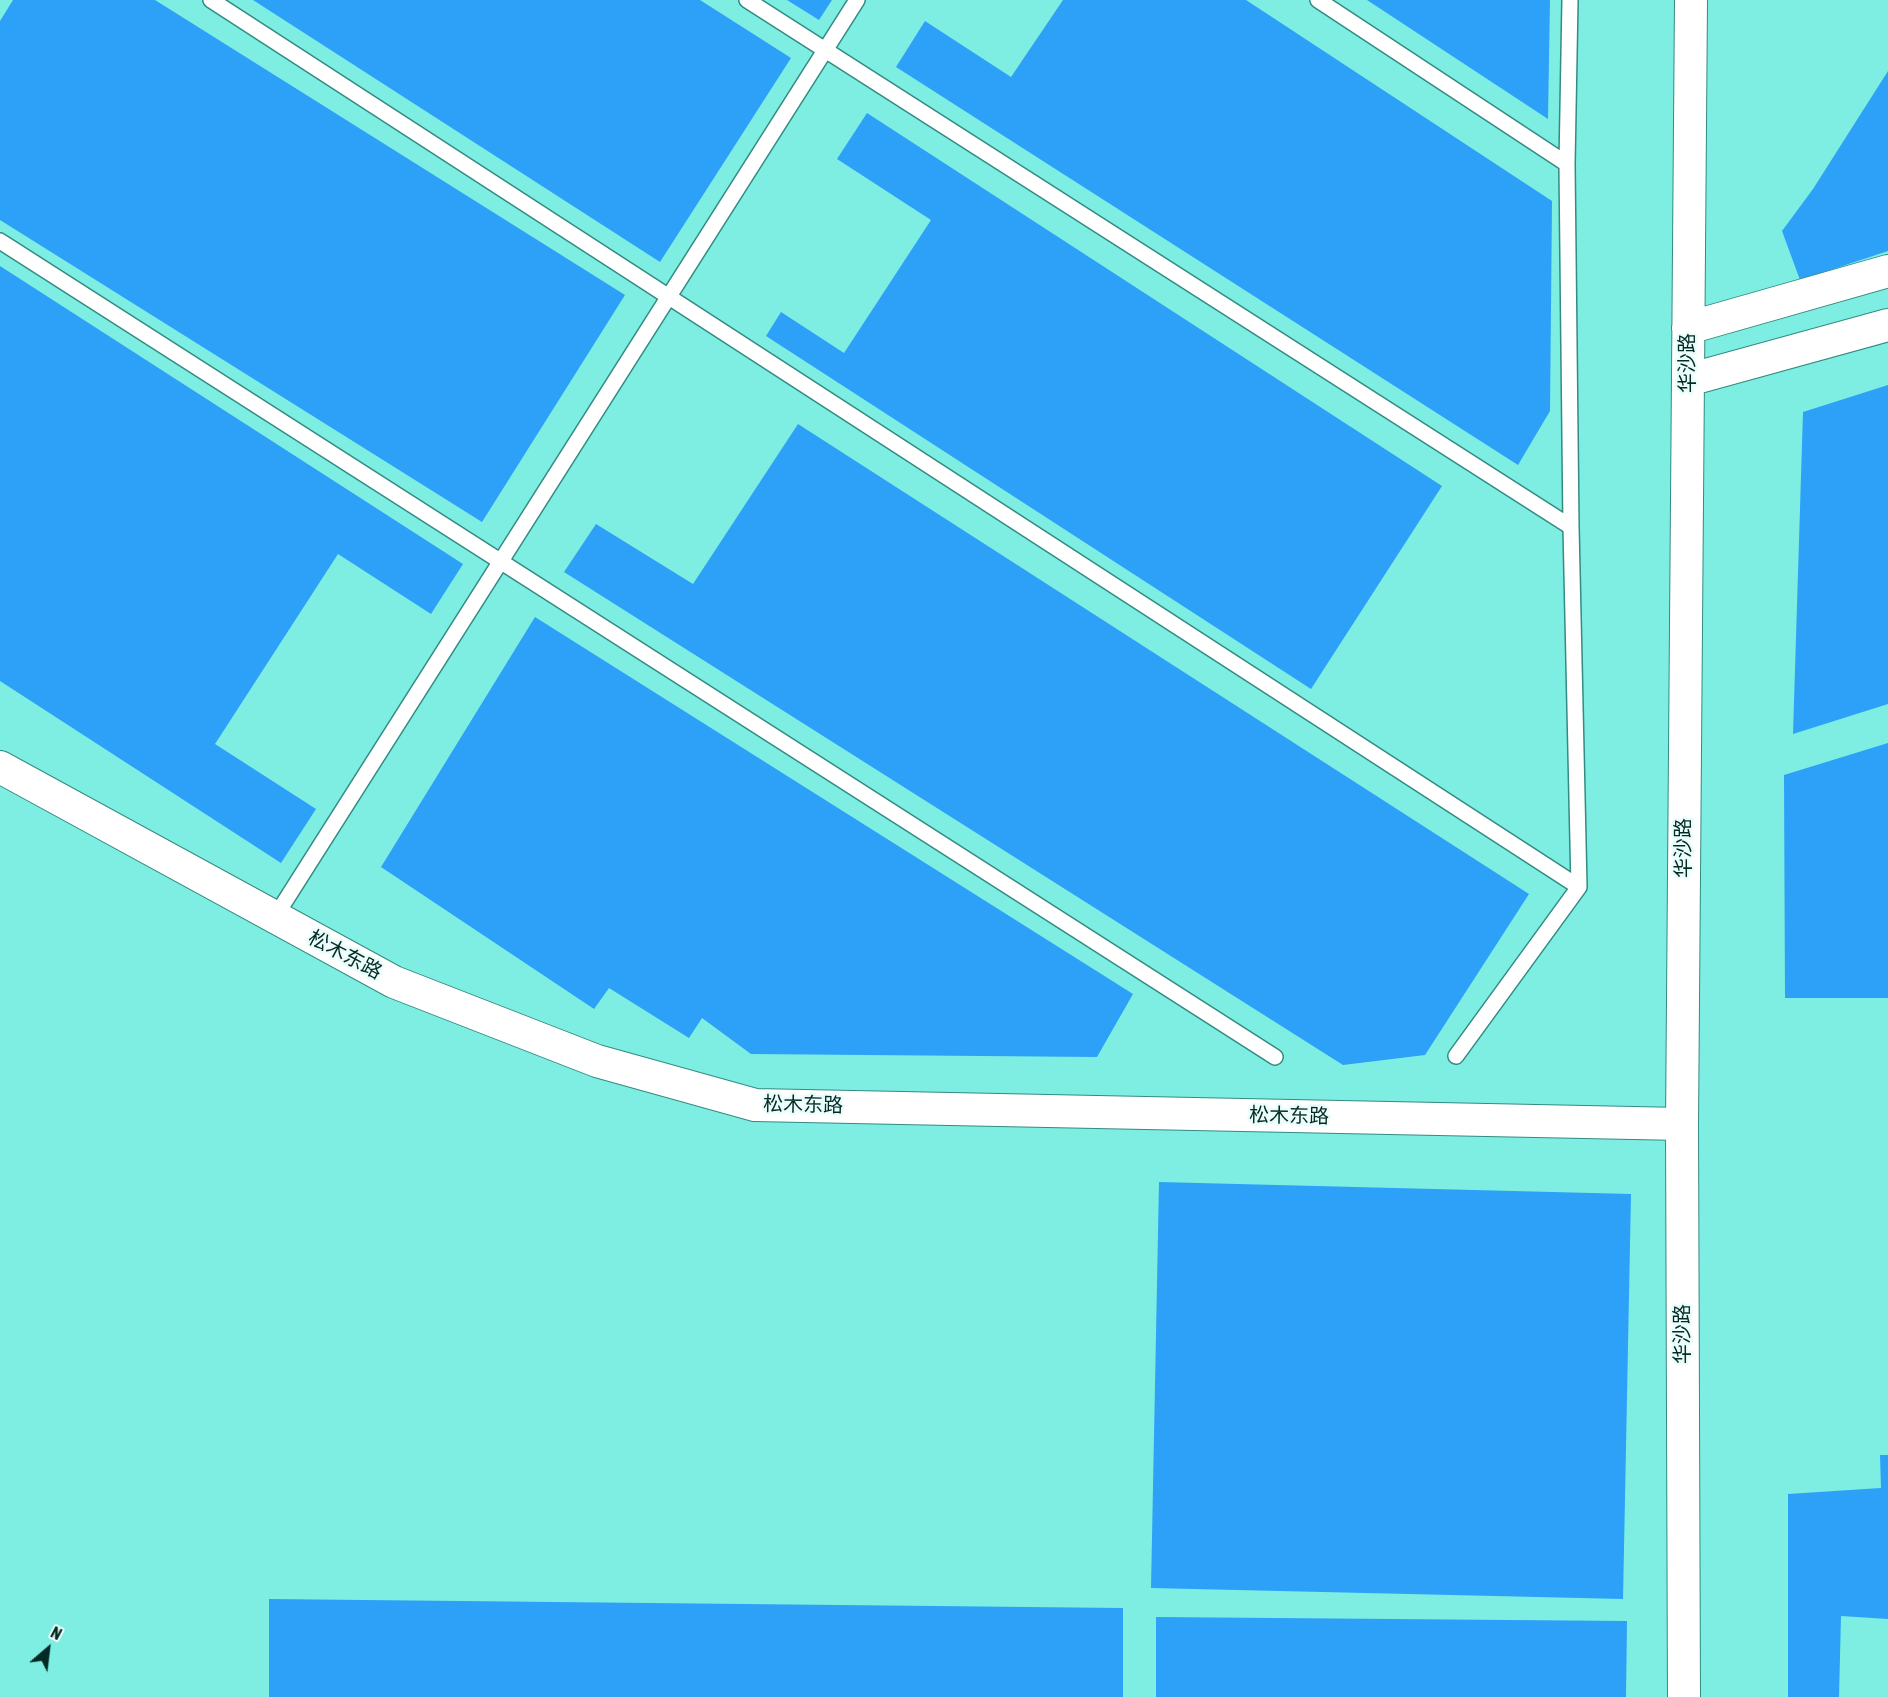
<!DOCTYPE html>
<html>
<head>
<meta charset="utf-8">
<style>
	body { margin:0 }
	#map { position:relative; width:1888px; height:1697px; overflow:hidden; background:#7eeee2; font-family:"Asap Condensed",sans-serif }
	canvas { display:block }
	.north { position:absolute; left:18px; top:1619px; width:60px; height:60px; -webkit-text-stroke:4px #eafdfa; paint-order:stroke; rotate:28deg; font-size:16px; font-weight:700; line-height:24px; text-align:center; color:#042a26 }
	.north::after { content:''; display:block; margin:auto; width:21px; height:27px; background:#042a26; clip-path:polygon(50% 0,100% 100%,50% 72%,0 100%) }
</style>
</head>
<body>
<div id="map">
<canvas width="1888" height="1697"></canvas>
<div class="north">N</div>
</div>
<script>
const ctx = document.querySelector('canvas').getContext('2d');
ctx.lineJoin = 'round';
function fillPath(path, color) { ctx.fillStyle = color; ctx.fill(path, 'evenodd'); }
const poly = rows => new Path2D(rows.map(r => 'M' + r).join(''));
function trace(path, color, width, dash) { ctx.strokeStyle = color; ctx.lineWidth = width; ctx.lineCap = dash ? 'butt' : 'round'; ctx.setLineDash(dash || []); ctx.stroke(path); }
function label(font, color, halo, rows, align = 'center') {
  ctx.font = font + ' "Asap Condensed","Noto Sans SC",sans-serif'; ctx.lineWidth = 5; ctx.setLineDash([]); ctx.textBaseline = 'middle'; ctx.strokeStyle = halo; ctx.fillStyle = color; for (const [text, x, y, turn = 0] of rows) {
    ctx.save(); ctx.translate(x, y); ctx.rotate((+turn || 0) * Math.PI / 180); ctx.textAlign = isNaN(turn) ? turn : align; if (halo) ctx.strokeText(text, 0, 0); ctx.fillText(text, 0, 0); ctx.restore();
  }
}
const building = poly([
	[13,0,155,0,625,295,482,522,0,220,0,21],
	[253,0,700,0,791,58,660,262],
	[787,0,832,0,819,20],
	[1063,0,1246,0,1552,201,1550,411,1518,465,896,67,925,21,1011,77],
	[1367,0,1550,0,1548,119],
	[1888,71,1888,251,1800,280,1782,231,1813,189],
	[867,113,1442,486,1311,689,766,336,781,312,844,353,931,220,837,159],
	[0,266,463,564,431,614,338,554,215,744,316,809,281,863,0,681],
	[1888,385,1888,704,1793,734,1803,412],
	[798,424,1529,894,1425,1055,1343,1065,564,572,596,524,693,584],
	[535,617,1133,994,1097,1057,751,1054,702,1018,689,1038,609,988,594,1009,381,867],
	[1888,743,1888,998,1785,998,1784,775],
	[1159,1182,1631,1194,1623,1599,1151,1588],
	[1880,1455,1888,1455,1888,1619,1841,1616,1839,1697,1788,1697,1788,1494,1881,1488],
	[269,1599,1123,1608,1123,1697,269,1697],
	[1156,1617,1627,1621,1626,1697,1156,1697]
]);
const service = poly([
	[211,0,1579,887],
	[747,0,1571,527],
	[1318,0,1567,164],
	[0,241,1275,1057],
	[275,917,857,0],
	[1456,1056,1579,887,1571,527,1567,164,1570,0]
]);
const minor = poly([
	[1688,328,1888,271],
	[1688,380,1888,325],
	[0,767,394,982,597,1061,755,1105,1682,1124],
	[1684,1697,1682,1124,1691,0]
]);
const streetNames = [
	["华沙路",1688,363,-90],
	["华沙路",1684,848,-90],
	["松木东路",345,955,28],
	["松木东路",803,1105,1],
	["松木东路",1289,1116,1],
	["华沙路",1683,1334,-90]
];
fillPath(building, '#2ca1f7');
trace(service, '#338b82', 18);
trace(minor, '#338b82', 34);
trace(service, '#fff', 15);
trace(minor, '#fff', 32);
label('20px', '#042a26', '#eafdfa', streetNames);
</script>
</body>
</html>
